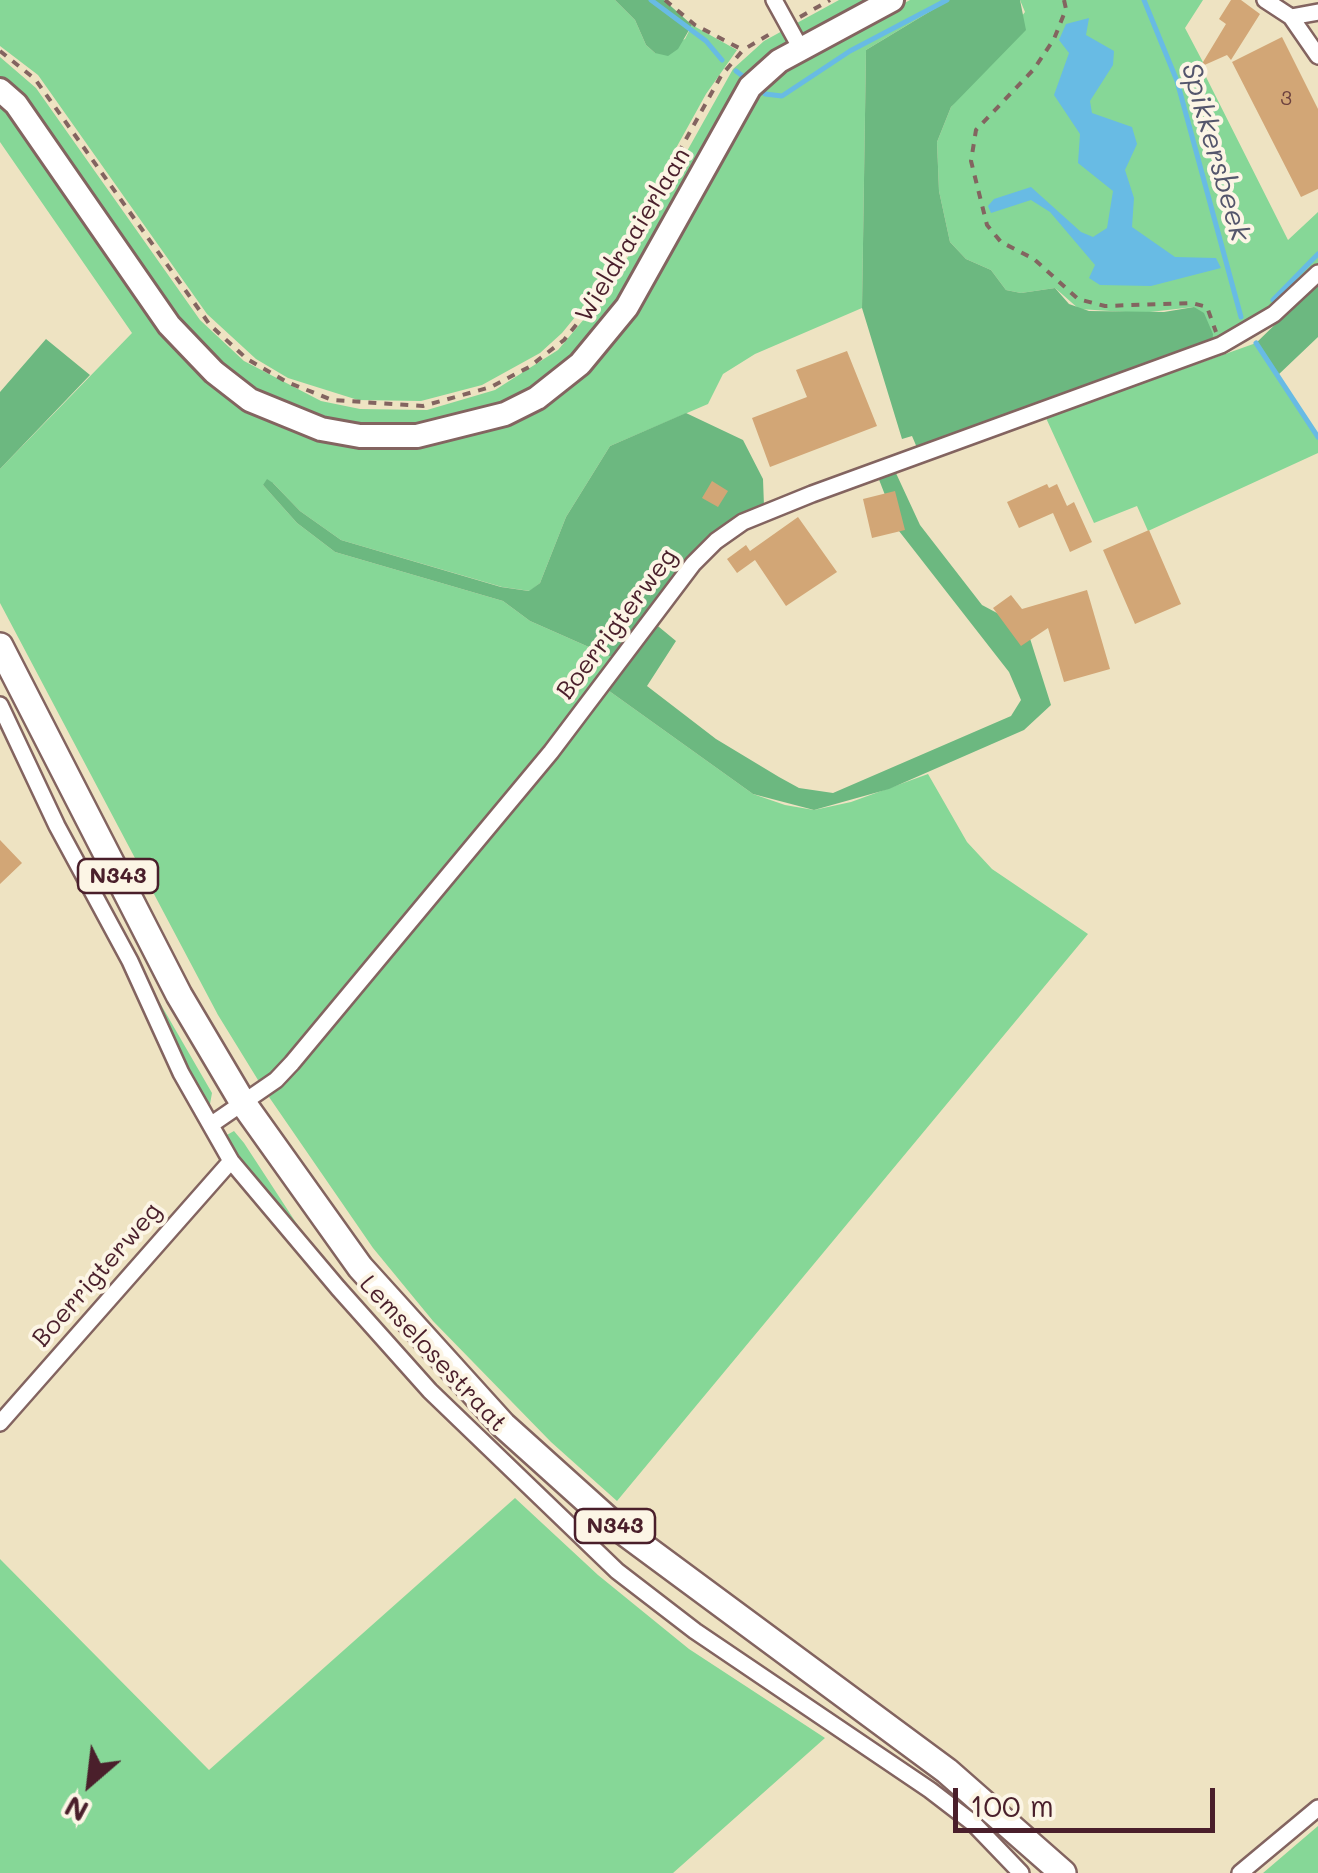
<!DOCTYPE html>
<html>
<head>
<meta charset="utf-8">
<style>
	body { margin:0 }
	#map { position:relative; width:1318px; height:1873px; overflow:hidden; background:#eee3c2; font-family:Mali,sans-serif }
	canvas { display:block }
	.north { position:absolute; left:40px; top:1733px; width:100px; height:100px; -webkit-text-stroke:8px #fcf5e5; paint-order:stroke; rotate:208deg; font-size:28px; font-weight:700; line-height:40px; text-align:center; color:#4a1f2b }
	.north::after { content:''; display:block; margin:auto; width:35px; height:45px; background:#4a1f2b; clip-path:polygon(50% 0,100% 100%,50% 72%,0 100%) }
	.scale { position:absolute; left:953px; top:1788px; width:262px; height:45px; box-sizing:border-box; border:5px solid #4a1f2b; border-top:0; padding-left:12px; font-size:30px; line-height:35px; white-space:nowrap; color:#4a1f2b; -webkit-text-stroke:8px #fcf5e5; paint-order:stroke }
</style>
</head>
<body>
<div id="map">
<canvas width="1318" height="1873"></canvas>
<div class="north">N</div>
<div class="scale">100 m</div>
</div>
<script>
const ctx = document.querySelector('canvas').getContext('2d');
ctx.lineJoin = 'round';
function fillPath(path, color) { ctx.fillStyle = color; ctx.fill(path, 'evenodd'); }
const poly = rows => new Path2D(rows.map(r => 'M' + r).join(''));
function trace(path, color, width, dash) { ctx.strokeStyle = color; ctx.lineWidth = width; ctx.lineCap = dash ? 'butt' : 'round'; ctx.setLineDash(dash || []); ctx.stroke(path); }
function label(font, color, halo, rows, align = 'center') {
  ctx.font = font + ' Mali,sans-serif'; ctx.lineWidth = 8; ctx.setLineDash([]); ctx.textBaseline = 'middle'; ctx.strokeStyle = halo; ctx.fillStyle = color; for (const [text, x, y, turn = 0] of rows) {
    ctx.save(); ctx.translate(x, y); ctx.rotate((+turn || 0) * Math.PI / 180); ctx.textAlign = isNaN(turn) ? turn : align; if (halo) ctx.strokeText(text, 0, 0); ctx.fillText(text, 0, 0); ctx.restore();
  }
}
const green = poly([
	[0,0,615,0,635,20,646,45,655,53,685,39,692,25,737,50,706,94,598,289,562,333,540,353,482,385,421,401,358,400,288,378,256,359,207,314,38,75,0,46],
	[839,0,876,0,752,73,748,71,628,293,556,375,501,407,399,430,325,421,265,397,196,343,0,78,0,57,36,88,200,320,244,361,321,401,360,409,427,410,495,390,558,350,611,287,733,69,764,41],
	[910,0,949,0,866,50,862,308,755,354,723,374,708,404,610,446,566,517,540,583,530,591,502,587,341,540,300,511,273,483,263,485,297,523,335,552,503,601,530,621,616,659,560,734,291,1059,263,1082,258,1080,218,1015,0,603,0,469,132,333,0,142,0,101,164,330,253,409,425,444,474,435,524,415,569,386,609,349,636,311,766,84,786,67],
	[1020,0,1203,0,1185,28,1205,66,1202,69,1288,240,1318,212,1318,266,1287,298,1212,344,1194,307,1141,313,1079,309,1055,288,1021,293,1006,290,991,270,966,259,950,242,939,191,937,142,951,107,1025,12],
	[1256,343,1318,437,1318,453,1148,531,1137,506,1094,523,1046,418],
	[605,688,753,794,785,805,814,810,851,802,928,774,967,842,992,869,1088,934,617,1501,551,1442,433,1321,373,1248,269,1097,394,951],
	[142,972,212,1093,210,1104,206,1104,184,1067],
	[234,1131,244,1143,308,1241,224,1143,225,1136],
	[515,1498,598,1575,689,1649,825,1738,673,1873,0,1873,0,1559,209,1770],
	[1318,1826,1318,1873,1263,1873]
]);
const forest = poly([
	[615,0,664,0,692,25,678,49,668,56,655,53,646,45,635,20],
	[949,0,1020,0,1026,30,951,107,937,142,939,191,950,242,966,259,991,270,1006,290,1021,293,1055,288,1069,304,1089,311,1164,312,1194,307,1204,313,1213,334,1212,344,918,450,912,436,902,439,862,308,866,50],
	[1318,283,1318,337,1277,376,1256,343],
	[46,339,90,375,0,469,0,392],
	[686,413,743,440,763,479,764,506,745,515,616,659,530,621,503,601,335,552,297,523,263,485,267,479,273,483,300,511,341,540,501,587,529,591,540,583,566,517,610,446],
	[895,471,920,525,982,605,1027,629,1051,705,1024,730,889,789,814,810,753,794,605,688,653,622,676,641,647,686,716,739,779,777,799,788,833,793,1011,716,1021,700,1009,672,899,531,878,477]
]);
const water = poly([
	[1089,18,1086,35,1114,51,1113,65,1090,101,1092,113,1132,127,1137,144,1125,170,1134,198,1132,227,1175,257,1216,258,1221,268,1151,286,1100,285,1089,278,1095,265,1050,212,1031,200,991,213,988,206,994,199,1031,187,1081,232,1093,237,1107,228,1113,191,1078,163,1080,134,1054,95,1069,53,1059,40,1066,24]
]);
const stream = poly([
	[651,0,706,41,722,60],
	[1144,0,1177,81,1241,317],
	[736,71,744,77],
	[765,94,782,96,850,51,947,0],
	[1273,300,1318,254],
	[1256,343,1318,437]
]);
const building = poly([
	[1231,0,1241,0,1260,14,1231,60,1227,55,1200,67,1226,24,1219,19],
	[1282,37,1318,109,1318,189,1301,197,1232,62],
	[847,351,877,426,770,467,752,418,807,397,796,370],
	[712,481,728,491,718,507,702,498],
	[1047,484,1049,488,1057,484,1067,506,1074,502,1092,542,1070,552,1053,513,1019,528,1007,502],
	[895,491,905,530,872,538,863,499],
	[798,517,837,572,786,606,755,560,737,573,727,559,746,545,750,551],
	[1149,530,1181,604,1135,624,1103,550],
	[1087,590,1110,669,1064,682,1048,628,1021,646,993,608,1011,595,1022,609],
	[0,840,22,863,0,884]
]);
const path = poly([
	[665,0,695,25,743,50],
	[1064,0,1066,9,1054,39,1034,69,976,130,971,161,987,225,1001,242,1034,259,1078,299,1105,306,1192,303,1207,307,1216,332],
	[800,17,830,0],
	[0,51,35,79,210,325,247,359,287,382,332,400,423,406,491,387,529,367,564,340,598,298,721,76,743,50,775,31]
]);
const street = poly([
	[774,0,801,49],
	[1265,0,1291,17,1318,12],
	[1291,17,1318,56],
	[0,705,57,826,130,961,181,1073,231,1161,338,1288,430,1391,617,1571,695,1631,930,1790,973,1823,1021,1873],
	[212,1124,276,1080,292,1063,551,752,693,564,716,541,743,522,812,494,1221,345,1274,314,1318,273],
	[0,1423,231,1161],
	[1240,1873,1318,1808]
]);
const secondary = poly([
	[0,90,16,104,169,325,214,372,250,400,321,429,360,436,417,436,505,414,537,398,580,364,627,307,750,87,779,61,892,0]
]);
const primary = poly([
	[0,646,179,995,243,1103,360,1267,503,1425,613,1524,947,1771,1063,1873]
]);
const numberNames = [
	["3",1286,99]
];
const shields = [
	[118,876,80],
	[615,1526,80]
];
const shieldNames = [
	["N343",118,876],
	["N343",615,1526]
];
const streetNames = [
	["Wieldraaierlaan",633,235,-59],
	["Boerrigterweg",617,624,-53],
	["Boerrigterweg",97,1275,-49],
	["Lemselosestraat",433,1354,47]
];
const waterNames = [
	["Spikkersbeek",1215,152,74]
];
fillPath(green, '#86d797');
fillPath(forest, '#6cb880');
fillPath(water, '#68bbe4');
trace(stream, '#68bbe4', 5);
fillPath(building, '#d2a676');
trace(street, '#836460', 20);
trace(secondary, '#836460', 28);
trace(primary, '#836460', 30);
trace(path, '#836460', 4, [8, 8]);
trace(street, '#fff', 15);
trace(secondary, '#fff', 22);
trace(primary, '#fff', 25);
label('20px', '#6c413e', null, numberNames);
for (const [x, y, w] of shields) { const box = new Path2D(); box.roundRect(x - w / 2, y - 17, w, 34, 8); ctx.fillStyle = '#fcf5e5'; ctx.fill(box); trace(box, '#4a1f2b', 2.5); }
label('bold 22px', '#4a1f2b', null, shieldNames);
label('25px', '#4a1f2b', '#fcf5e5', streetNames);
label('italic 28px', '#54566c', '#fcf5e5', waterNames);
</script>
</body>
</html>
